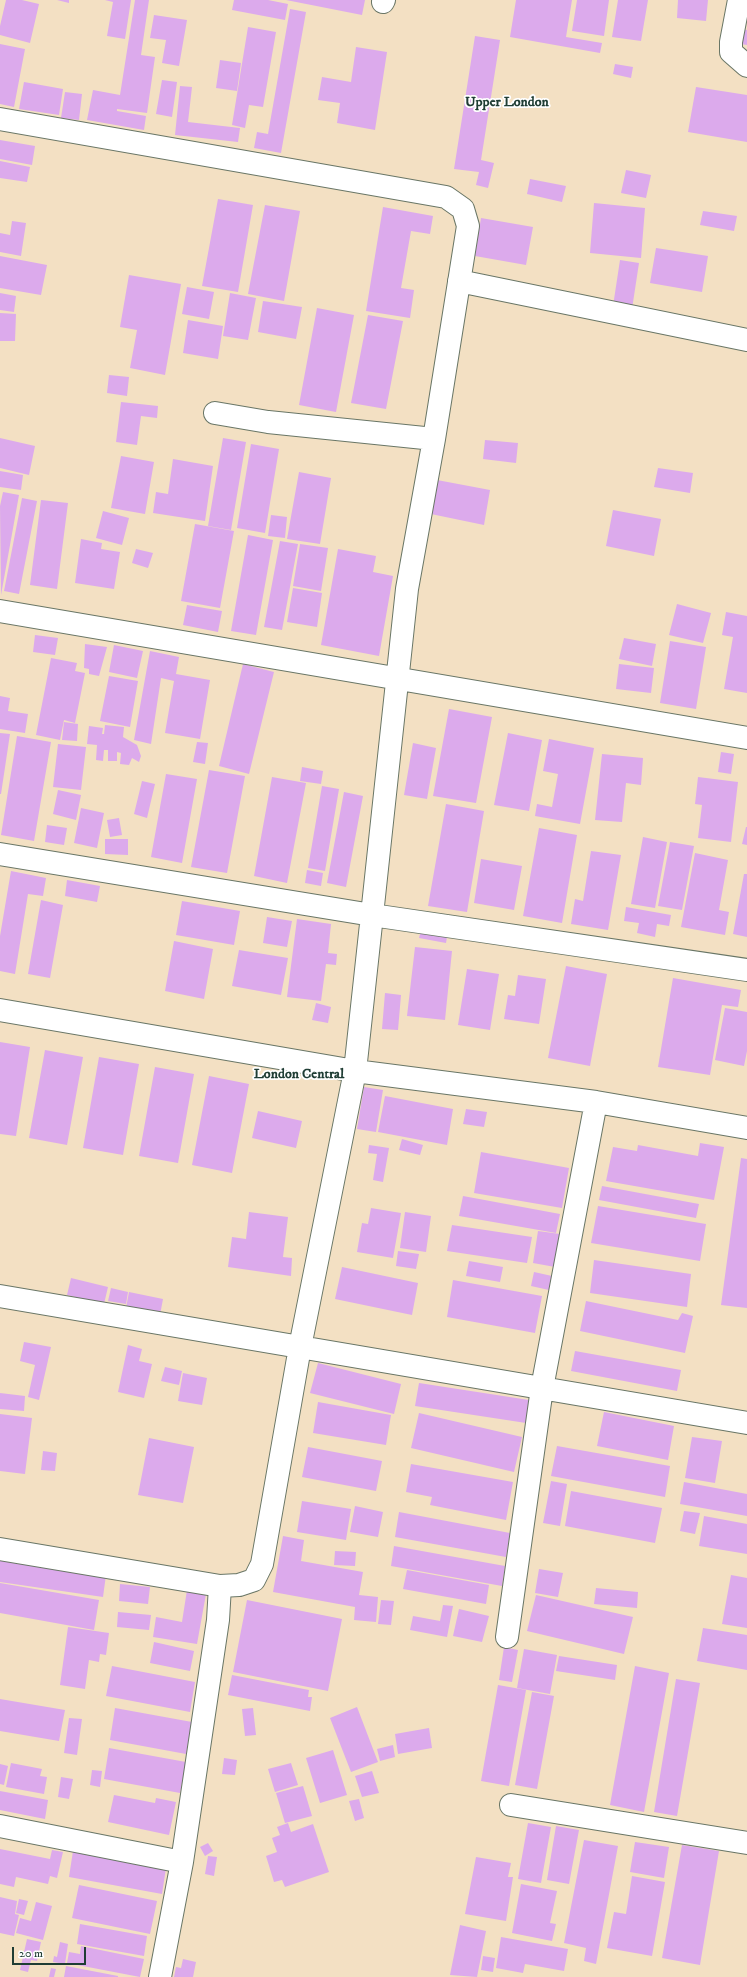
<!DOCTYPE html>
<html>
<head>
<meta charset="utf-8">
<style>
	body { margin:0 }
	#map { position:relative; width:747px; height:1977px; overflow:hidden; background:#f3e0c3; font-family:"IM FELL DW Pica",serif }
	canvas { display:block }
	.scale { position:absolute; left:12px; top:1947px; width:74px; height:18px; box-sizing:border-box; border:2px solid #1f3d34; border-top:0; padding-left:5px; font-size:12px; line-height:14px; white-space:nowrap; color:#1f3d34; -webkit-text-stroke:3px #fff; paint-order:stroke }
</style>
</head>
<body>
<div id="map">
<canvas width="747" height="1977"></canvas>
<div class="scale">20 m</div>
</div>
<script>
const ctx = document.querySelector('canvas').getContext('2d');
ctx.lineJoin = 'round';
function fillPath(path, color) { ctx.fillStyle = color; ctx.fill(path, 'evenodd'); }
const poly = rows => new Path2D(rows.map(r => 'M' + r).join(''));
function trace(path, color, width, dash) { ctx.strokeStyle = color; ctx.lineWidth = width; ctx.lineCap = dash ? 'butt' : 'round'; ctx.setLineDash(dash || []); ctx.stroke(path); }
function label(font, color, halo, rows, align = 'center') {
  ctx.font = font + ' "IM FELL DW Pica",serif'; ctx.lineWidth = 3.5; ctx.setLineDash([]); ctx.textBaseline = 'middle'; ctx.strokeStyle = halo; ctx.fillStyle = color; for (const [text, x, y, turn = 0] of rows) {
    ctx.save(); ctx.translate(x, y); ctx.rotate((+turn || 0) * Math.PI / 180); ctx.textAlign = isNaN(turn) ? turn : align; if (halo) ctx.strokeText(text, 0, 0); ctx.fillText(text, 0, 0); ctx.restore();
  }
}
const building = poly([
	[6,0,22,0,39,4,30,43,0,35,0,26],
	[57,0,69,0,69,3],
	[105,0,131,0,125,39,107,36,113,2],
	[135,0,149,0,141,55,155,57,147,113,117,109,117,111,146,116,144,130,87,120,93,90,120,95],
	[234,0,268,0,288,4,285,20,232,10],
	[286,0,365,0,362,15],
	[516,0,572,0,566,37,602,43,600,53,510,37],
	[577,0,609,0,604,36,572,31],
	[618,0,648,0,641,41,612,37],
	[678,0,708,0,706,21,677,18],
	[290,9,306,12,281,153,254,148,257,132,268,134],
	[154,15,187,20,179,66,162,63,166,40,150,38],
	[248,27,276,32,263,107,249,105,245,128,232,125],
	[738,28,747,30,747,45,735,43],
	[475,36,500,40,481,160,494,163,488,188,476,185,479,172,454,169],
	[0,44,25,49,14,107,0,104],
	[356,47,387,52,375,130,337,123,340,103,318,100,322,77,351,82],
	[220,60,241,63,237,91,216,88],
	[615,64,633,67,631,78,613,74],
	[162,80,177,82,172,117,156,114],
	[24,82,63,89,59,115,19,109],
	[180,86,192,87,188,122,240,128,238,142,175,135],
	[696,87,747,95,747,142,688,132],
	[65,92,82,94,79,120,61,118],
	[0,140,35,146,32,165,0,159],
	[0,161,30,167,27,182,0,178],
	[626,170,651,175,646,198,621,193],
	[530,179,566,186,562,202,527,194],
	[218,199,253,205,238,292,202,286],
	[594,203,645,208,641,258,590,253],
	[265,205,300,211,284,301,248,294],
	[383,207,433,216,430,234,411,231,401,288,414,290,410,318,366,311],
	[703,211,737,216,734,231,700,225],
	[481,218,533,227,526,265,475,256],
	[12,221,26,223,21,256,0,252,0,233,10,235],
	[656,248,708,256,702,292,650,283],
	[0,256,47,265,41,295,0,288],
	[620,260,639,263,632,309,613,306],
	[129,275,181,284,165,375,130,368,137,330,120,327],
	[187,287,214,292,209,319,182,314],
	[0,293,16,296,14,312,0,310],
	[230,293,256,298,248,340,223,336],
	[263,301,302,307,296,339,258,332],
	[317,308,354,315,336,412,299,405],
	[0,313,16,314,15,341,0,341],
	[368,315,403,321,386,409,351,403],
	[188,320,223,326,218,359,183,353],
	[109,375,129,377,127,396,107,393],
	[121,402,158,406,157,418,141,416,137,445,116,442],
	[0,438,35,446,29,475,0,468],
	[223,438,246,442,231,530,208,526],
	[485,440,518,443,516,463,483,459],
	[251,444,279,449,265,533,237,528],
	[121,456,154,462,145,514,111,508],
	[173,459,213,466,205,521,153,513,156,492,168,494],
	[658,468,693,473,690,493,654,487],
	[0,471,23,475,21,490,0,487],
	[299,472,331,478,320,544,287,539],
	[437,480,490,490,484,525,431,514],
	[3,492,19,495,1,595,0,506],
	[22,498,37,501,19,594,4,591],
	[41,500,68,503,57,589,30,585],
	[613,510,661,519,654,556,606,546],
	[103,511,129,518,122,545,96,538],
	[271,515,287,517,285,538,268,536],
	[195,524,234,531,220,608,181,601],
	[248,535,273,540,256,635,231,631],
	[81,539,102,543,101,549,120,552,114,589,75,583],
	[280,541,298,544,282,630,264,627],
	[300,544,328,548,321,591,293,586],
	[136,549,153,553,148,568,132,563],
	[338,549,376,556,373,572,393,576,379,656,321,645],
	[293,588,322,593,317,627,287,622],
	[677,604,711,613,703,643,669,635],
	[187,605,222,611,218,632,183,625],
	[726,612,747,616,747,693,724,689,733,637,722,635],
	[35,635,58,638,55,655,33,652],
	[624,638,656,644,652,666,619,659],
	[670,641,706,647,696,709,660,703],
	[85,644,107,647,99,676,89,674,89,669,84,668],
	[114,645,143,651,137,678,109,672],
	[150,651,179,657,176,674,210,680,200,739,165,733,174,681,161,678,151,744,134,740],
	[51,658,77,663,75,671,85,673,75,723,64,720,60,740,36,735],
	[243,664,274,672,249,774,219,766],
	[619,664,654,668,651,693,616,689],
	[109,676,138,681,130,727,100,721],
	[0,696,10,698,8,711,28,714,25,733,0,729],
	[449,709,492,717,476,803,433,796],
	[64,722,78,724,77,741,62,740],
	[105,725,124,727,123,737,137,745,141,756,139,762,132,758,129,765,120,764,121,753,117,752,117,761,108,761,108,750,104,750,103,761,96,760,97,745,87,744,89,726,103,728,102,734,104,734],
	[0,733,10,734,1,794,0,794],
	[508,733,542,740,529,811,494,805],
	[17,736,51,742,34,841,1,835],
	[549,739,594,748,580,824,535,816,537,804,552,807,558,774,543,771],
	[197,742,208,743,205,764,193,762],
	[413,743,436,748,427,799,404,795],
	[58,744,86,747,81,790,53,787],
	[721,752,734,754,731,774,718,772],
	[602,754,643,758,641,785,626,783,622,822,595,820],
	[302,767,323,771,321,784,300,781],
	[209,770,245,776,227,873,191,867],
	[166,774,197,779,182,863,151,857],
	[272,777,306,783,287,883,254,876],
	[698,777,738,782,731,842,698,838,702,805,695,804],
	[142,781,155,784,147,818,134,814],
	[322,786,339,789,325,871,308,868],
	[58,790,81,795,76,820,53,814],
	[344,792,363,796,346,887,327,883],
	[446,804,484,811,467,912,428,906],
	[81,808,104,813,97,848,74,843],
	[119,818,122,835,110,837,107,820],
	[47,825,67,828,64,845,45,842],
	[746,827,747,827,747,845,742,844],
	[539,828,577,835,562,923,523,916],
	[643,837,667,842,655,908,631,904],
	[105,839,128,839,128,855,105,854],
	[670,842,694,846,682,910,658,906],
	[591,851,621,855,608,930,571,924,575,899,583,901],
	[695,853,728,860,719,910,729,912,725,935,681,927],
	[481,859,522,866,514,910,474,903],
	[307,870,323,873,321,886,305,883],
	[11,871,46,878,43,896,28,894,15,974,0,971,0,936],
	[744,874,747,874,747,937,733,934],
	[67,880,100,886,97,902,65,896],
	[41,900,63,905,50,978,28,974],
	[182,901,240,911,234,945,176,935],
	[626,907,671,915,669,926,657,924,655,937,637,933,639,923,624,921],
	[267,917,292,921,287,947,263,943],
	[297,919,331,924,328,953,337,954,336,965,326,964,321,1001,287,997],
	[422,926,448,931,446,943,419,938],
	[174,941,213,949,204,999,165,991],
	[415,947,452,951,445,1020,407,1016],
	[239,950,288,958,281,995,232,986],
	[566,966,607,974,590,1066,548,1058],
	[467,969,499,974,490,1030,458,1025],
	[518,975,546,979,539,1024,504,1019,508,995,515,996],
	[673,978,741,990,738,1007,722,1005,710,1075,658,1067],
	[385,993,401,995,398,1030,382,1029],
	[316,1003,331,1007,328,1023,312,1020],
	[725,1008,747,1012,747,1051,744,1066,715,1060],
	[0,1042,30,1047,16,1136,0,1134],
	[45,1050,83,1057,67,1145,29,1138],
	[99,1057,139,1064,123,1155,83,1148],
	[155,1067,194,1074,178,1163,139,1156],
	[209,1076,249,1084,232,1173,192,1165],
	[364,1087,383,1090,376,1132,357,1129],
	[385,1096,453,1109,447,1145,378,1132],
	[466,1109,487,1112,484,1127,463,1124],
	[258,1111,302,1121,296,1148,252,1138],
	[402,1139,423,1145,420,1155,399,1150],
	[700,1143,724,1147,714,1200,606,1181,613,1147,637,1151,638,1145,698,1156],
	[369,1145,389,1148,383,1182,373,1180,377,1154,368,1153],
	[481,1152,569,1168,562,1208,474,1193],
	[741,1158,747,1159,747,1308,721,1305],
	[602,1186,699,1204,696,1218,599,1200],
	[463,1196,560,1214,556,1233,459,1216],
	[598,1206,706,1224,700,1261,591,1243],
	[371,1208,401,1213,393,1258,357,1252,362,1223,368,1224],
	[249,1212,288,1217,283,1257,292,1258,291,1276,228,1267,232,1237,246,1239],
	[405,1212,431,1216,426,1252,400,1248],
	[452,1225,532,1237,527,1263,447,1251],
	[538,1231,560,1234,555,1267,533,1263],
	[398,1251,419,1254,416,1269,396,1266],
	[594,1260,691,1274,687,1307,590,1293],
	[469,1261,503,1267,500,1282,466,1276],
	[342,1267,418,1283,412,1315,335,1299],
	[534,1272,552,1276,549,1290,531,1286],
	[71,1278,108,1287,104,1304,67,1295],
	[453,1280,542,1296,535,1333,447,1317],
	[111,1288,128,1292,126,1304,108,1301],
	[129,1292,163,1299,160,1315,126,1308],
	[586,1301,678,1320,682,1313,693,1316,685,1353,580,1331],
	[24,1342,51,1347,39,1400,28,1397,35,1365,20,1361],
	[128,1345,142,1349,139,1361,152,1364,144,1398,118,1392],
	[575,1351,681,1370,677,1391,571,1371],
	[318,1363,401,1384,394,1414,310,1393],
	[165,1367,182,1371,179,1385,161,1381],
	[183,1373,207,1378,202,1405,178,1401],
	[419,1383,529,1400,526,1423,415,1406],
	[0,1393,25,1396,24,1411,0,1409],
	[318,1402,391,1415,386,1445,313,1433],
	[604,1412,674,1426,668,1460,597,1446],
	[419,1413,522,1437,514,1472,411,1448],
	[0,1414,32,1418,25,1474,0,1471],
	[692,1437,722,1441,715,1483,685,1478],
	[149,1438,194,1447,183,1503,138,1495],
	[557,1446,670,1466,665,1497,551,1476],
	[308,1447,382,1461,376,1491,302,1477],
	[43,1451,57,1453,55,1471,41,1470],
	[411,1464,513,1482,506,1520,430,1505,432,1497,406,1492],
	[551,1481,567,1484,560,1526,543,1523],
	[684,1482,747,1494,747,1516,680,1504],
	[571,1491,662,1508,655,1543,565,1526],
	[302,1501,351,1509,346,1540,297,1532],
	[355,1506,383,1512,378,1537,350,1532],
	[684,1511,700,1513,695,1534,680,1531],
	[399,1512,510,1533,506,1557,395,1537],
	[704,1516,747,1524,747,1554,699,1546],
	[283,1536,304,1540,301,1561,363,1572,359,1595,378,1597,376,1622,354,1620,355,1607,273,1592],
	[394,1546,505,1566,502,1586,391,1566],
	[335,1551,356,1552,355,1566,334,1565],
	[0,1559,106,1575,103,1597,0,1582],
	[539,1569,563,1573,558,1597,535,1593],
	[407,1570,489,1585,486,1604,403,1589],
	[731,1575,747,1578,747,1628,722,1624],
	[0,1583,99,1600,94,1630,0,1613],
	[120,1584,150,1587,148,1604,119,1601],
	[596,1588,638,1592,637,1608,594,1604],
	[187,1590,206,1594,197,1644,153,1637,156,1617,182,1622],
	[536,1595,633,1617,624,1654,527,1631],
	[247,1600,342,1619,328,1691,233,1672],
	[381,1600,394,1601,391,1625,378,1624],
	[443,1605,453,1606,447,1637,410,1630,413,1616,440,1621],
	[459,1609,489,1616,482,1642,453,1636],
	[118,1612,151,1615,149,1630,117,1627],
	[68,1627,109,1633,106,1655,100,1654,99,1662,89,1660,85,1689,60,1685],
	[703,1628,747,1635,747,1670,697,1661],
	[154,1642,194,1651,190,1671,150,1663],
	[504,1647,518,1650,512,1682,499,1680],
	[524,1649,557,1655,550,1694,517,1688],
	[559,1656,617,1665,615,1680,556,1671],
	[112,1666,195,1682,190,1712,106,1696],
	[635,1666,669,1673,644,1812,610,1805],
	[232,1675,309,1690,308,1697,312,1697,310,1711,228,1695],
	[676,1679,700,1683,677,1816,654,1812],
	[498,1685,526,1690,509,1786,481,1781],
	[532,1692,554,1696,537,1789,515,1785],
	[0,1699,65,1710,59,1741,0,1731],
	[357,1707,378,1762,351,1772,330,1718],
	[115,1708,192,1722,186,1754,110,1740],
	[253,1708,256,1735,245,1736,242,1709],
	[69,1718,82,1719,77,1755,64,1753],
	[429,1728,432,1748,398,1754,395,1734],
	[393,1745,395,1757,380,1761,377,1749],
	[109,1748,186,1762,180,1793,104,1779],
	[333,1750,347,1795,320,1803,306,1758],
	[224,1758,237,1760,235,1775,222,1774],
	[11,1763,42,1769,40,1776,47,1777,44,1794,6,1787],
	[291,1763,298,1785,275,1792,268,1769],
	[0,1764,8,1766,4,1785,0,1784],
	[92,1770,102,1771,100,1787,90,1785],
	[372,1771,379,1793,362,1797,355,1776],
	[61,1777,73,1779,69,1799,58,1797],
	[303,1786,312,1816,285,1823,276,1793],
	[0,1791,48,1800,45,1819,0,1810],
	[114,1795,155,1803,156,1798,176,1802,169,1835,108,1822],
	[359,1799,364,1818,355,1821,349,1801],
	[288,1823,291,1832,313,1824,329,1872,285,1887,282,1880,274,1882,266,1856,277,1852,272,1838,280,1835,277,1827],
	[528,1823,551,1827,541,1883,518,1879],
	[556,1826,579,1830,569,1884,547,1880],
	[584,1840,618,1846,596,1964,584,1961,586,1948,564,1943],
	[635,1842,669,1847,664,1878,630,1872],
	[208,1843,213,1851,205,1856,200,1847],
	[682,1845,719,1851,700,1965,662,1958],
	[0,1849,50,1859,52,1850,63,1852,57,1878,50,1876,48,1884,16,1877,14,1887,0,1884],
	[73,1851,166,1868,162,1894,69,1877],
	[208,1856,217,1857,214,1876,205,1874],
	[476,1857,511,1863,508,1877,513,1877,506,1921,465,1914],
	[632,1876,665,1882,652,1956,607,1948,614,1912,626,1914],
	[521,1884,557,1891,550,1923,556,1924,552,1941,512,1933],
	[79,1885,157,1901,150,1934,72,1918],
	[0,1897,17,1901,15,1914,19,1915,14,1936,0,1933],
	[19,1899,28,1901,24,1915,16,1913],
	[36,1902,52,1906,43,1940,16,1933,20,1918,31,1921],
	[80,1924,147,1936,144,1956,77,1944],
	[460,1925,486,1931,477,1977,450,1975],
	[501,1937,568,1949,564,1971,525,1964,523,1973,496,1968],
	[27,1939,41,1942,37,1961,31,1960,28,1972,20,1970],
	[60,1942,68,1944,65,1964,53,1962,54,1956,57,1957],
	[81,1946,144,1959,140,1977,67,1963,69,1952,80,1954],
	[483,1956,495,1958,493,1972,481,1970],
	[183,1959,196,1962,193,1977,174,1977,176,1967,181,1968],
	[66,1966,118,1976,118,1977,64,1977],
	[51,1968,56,1969,54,1977,49,1977]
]);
const street = poly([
	[739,0,731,42,731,52,747,66],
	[383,2,384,0],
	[0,119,446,197,463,209,468,226,434,439,407,589,372,915,747,970],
	[459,281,747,340],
	[215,413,268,422,434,439],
	[0,611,747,738],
	[0,854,372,915,355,1071,300,1347,262,1564,254,1580,239,1585,220,1586,218,1620,182,1862,160,1977],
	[0,1010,355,1071,596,1102,747,1128],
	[0,1296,747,1423],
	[0,1549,220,1586],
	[507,1637,542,1388,596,1102],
	[511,1805,747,1843],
	[0,1826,182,1862]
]);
const quarterNames = [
	["Upper London",507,103],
	["London Central",299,1075]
];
fillPath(building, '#dcaaec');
trace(street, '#697666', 24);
trace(street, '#fff', 22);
label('bold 14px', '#1f3d34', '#fff', quarterNames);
</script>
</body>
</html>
